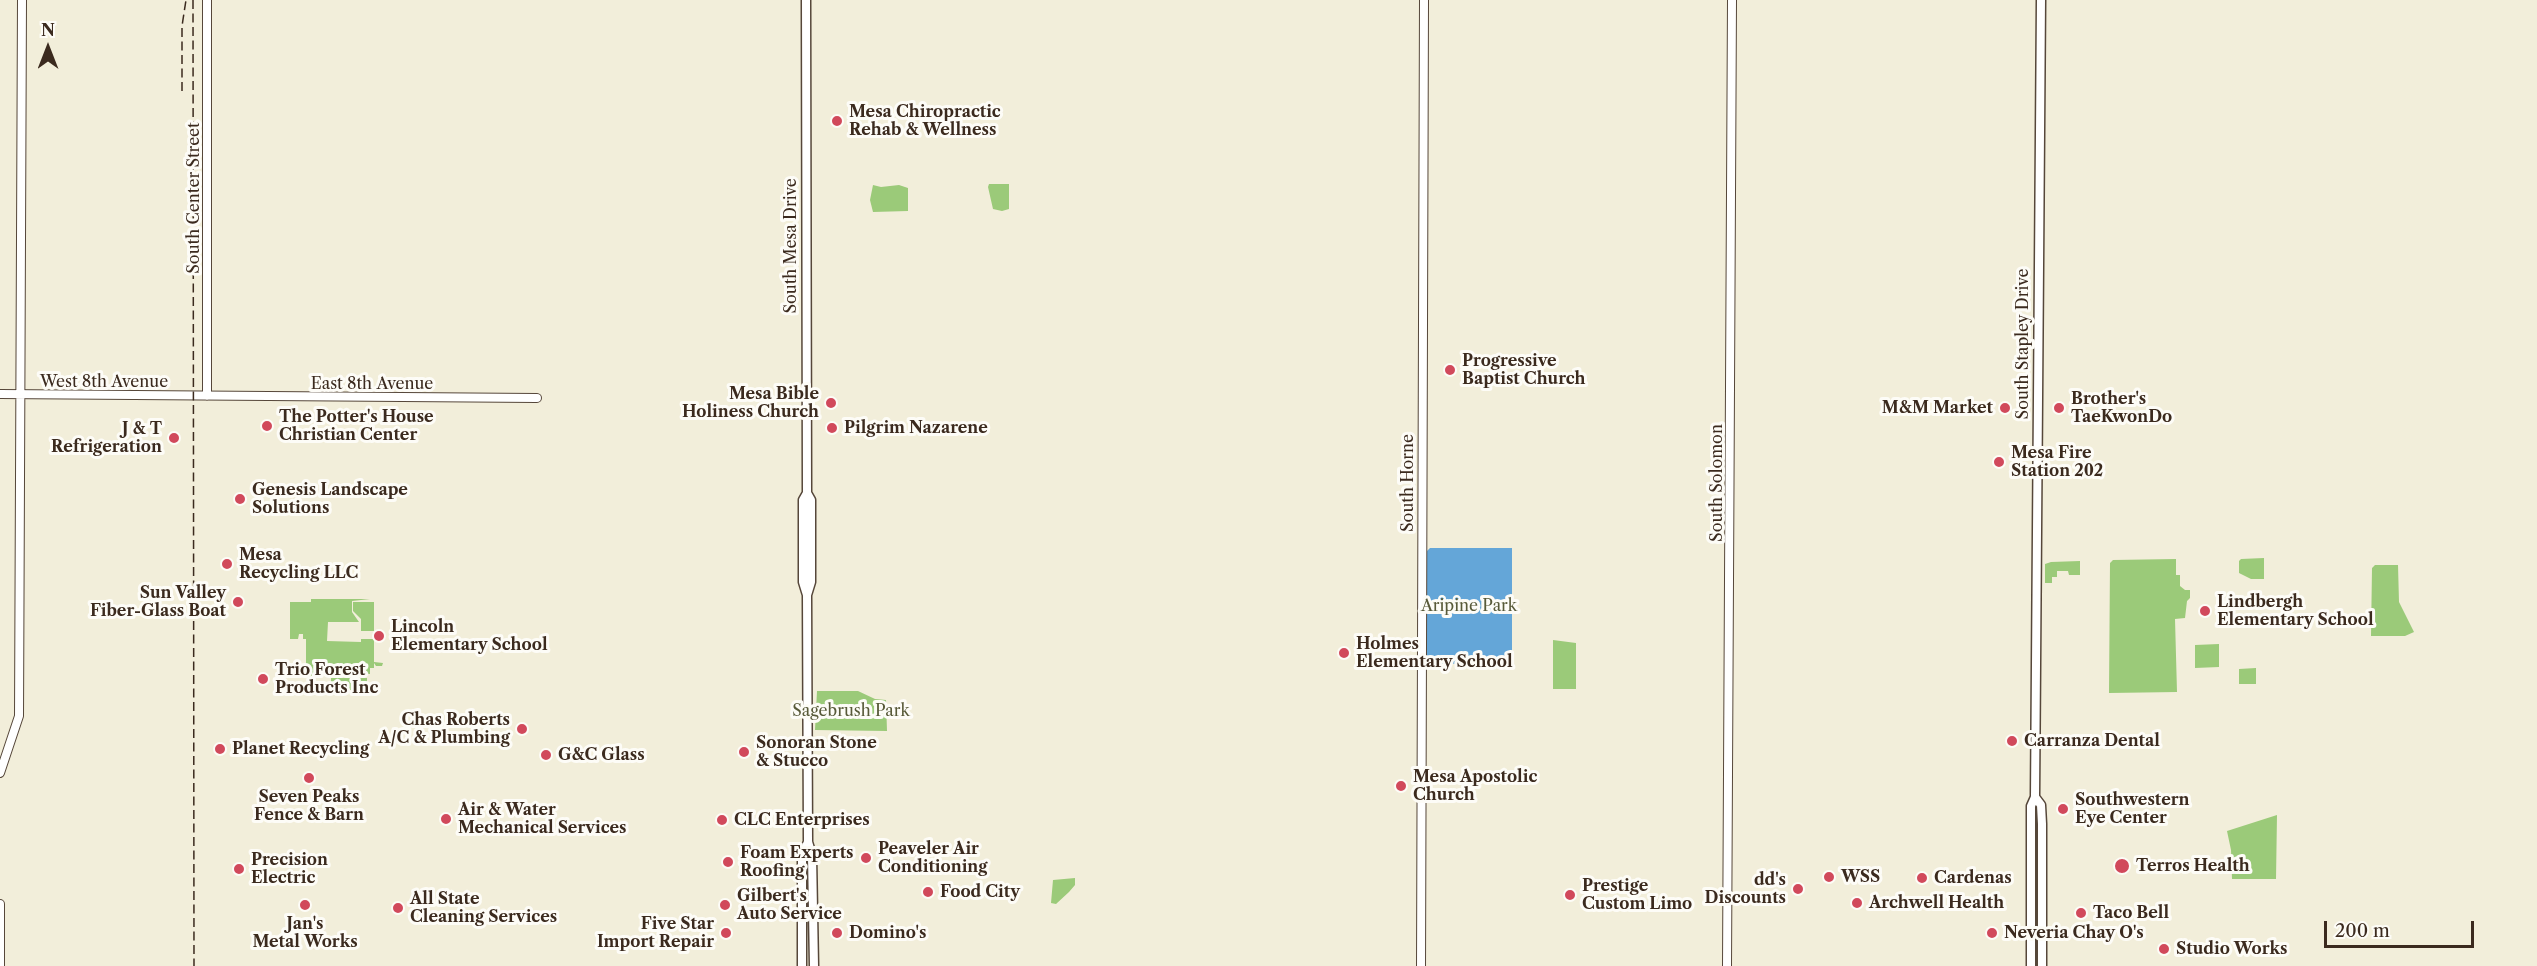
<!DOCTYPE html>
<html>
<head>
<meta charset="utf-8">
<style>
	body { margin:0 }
	#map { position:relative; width:2537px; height:966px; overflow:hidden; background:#f2eeda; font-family:"Libre Caslon Text",serif }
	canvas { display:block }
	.north { position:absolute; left:18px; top:18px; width:60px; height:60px; -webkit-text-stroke:4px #fdfcf7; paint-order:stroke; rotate:0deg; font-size:16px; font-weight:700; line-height:24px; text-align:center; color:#3b2a1e }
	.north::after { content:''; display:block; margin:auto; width:21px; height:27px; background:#3b2a1e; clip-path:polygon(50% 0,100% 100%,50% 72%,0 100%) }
	.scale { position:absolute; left:2324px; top:921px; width:150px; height:27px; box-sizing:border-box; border:3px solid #3b2a1e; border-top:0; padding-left:8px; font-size:18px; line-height:21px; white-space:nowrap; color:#3b2a1e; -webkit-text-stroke:4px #fdfcf7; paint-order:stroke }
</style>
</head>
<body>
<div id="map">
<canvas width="2537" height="966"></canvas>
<div class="north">N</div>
<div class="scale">200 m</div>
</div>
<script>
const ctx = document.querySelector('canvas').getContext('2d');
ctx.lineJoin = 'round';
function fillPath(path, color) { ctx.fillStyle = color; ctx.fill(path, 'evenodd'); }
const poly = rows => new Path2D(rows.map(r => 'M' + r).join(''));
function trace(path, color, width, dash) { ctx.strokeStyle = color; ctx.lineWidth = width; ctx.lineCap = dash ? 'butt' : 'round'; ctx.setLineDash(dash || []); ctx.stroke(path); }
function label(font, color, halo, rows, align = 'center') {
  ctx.font = font + ' "Libre Caslon Text",serif'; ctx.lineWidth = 6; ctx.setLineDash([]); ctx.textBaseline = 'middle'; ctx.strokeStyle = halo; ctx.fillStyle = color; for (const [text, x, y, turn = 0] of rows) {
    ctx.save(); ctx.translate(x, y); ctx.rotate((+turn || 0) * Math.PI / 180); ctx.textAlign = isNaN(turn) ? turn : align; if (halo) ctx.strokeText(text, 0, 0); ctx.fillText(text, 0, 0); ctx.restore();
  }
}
const green = poly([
	[989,184,1009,184,1009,209,1002,211,993,209,988,187],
	[873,185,881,187,899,185,908,188,908,211,873,212,870,200],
	[2264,558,2264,579,2251,579,2239,573,2239,561,2241,559],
	[2176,559,2176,575,2180,575,2180,586,2185,590,2190,590,2190,598,2187,601,2185,618,2175,619,2177,692,2109,693,2110,563,2113,560],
	[2080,561,2080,575,2069,575,2068,571,2057,571,2057,577,2052,577,2052,583,2045,583,2045,564,2051,562],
	[2375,565,2398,565,2399,602,2414,632,2405,636,2371,636,2372,568],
	[311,599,370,599,352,601,352,612,359,622,328,622,327,641,361,642,361,639,374,639,374,662,383,663,382,666,376,666,374,663,374,668,370,668,370,674,333,674,332,671,315,671,315,676,306,675,306,639,303,639,303,634,299,634,298,639,290,639,290,602,311,602],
	[353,602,374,602,374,631,361,631,361,619,353,611],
	[1553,640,1576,643,1576,689,1553,689],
	[2219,644,2219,667,2195,668,2195,645],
	[2256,668,2256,684,2239,684,2239,669],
	[331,678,367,678,367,690,331,690],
	[817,691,858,691,875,699,886,700,887,731,815,730],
	[2277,815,2276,879,2232,879,2231,850,2227,831],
	[1075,878,1075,885,1069,892,1056,904,1051,903,1053,880]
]);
const water = poly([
	[1430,548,1512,548,1512,663,1426,664,1426,552]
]);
const tertiary = poly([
	[0,394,537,398],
	[207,396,207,0],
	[0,773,19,716,22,0],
	[0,904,0,966],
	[1421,966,1424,0],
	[1727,966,1732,0]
]);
const secondary = poly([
	[806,0,807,493,803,500,803,582,807,595,808,842,812,855,814,966],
	[807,493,811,500,811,582,807,595],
	[2035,797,2041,805,2042,824,2042,966],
	[802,966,802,855,808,842],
	[2031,966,2031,806,2035,797,2041,0]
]);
const rail = poly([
	[193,0,194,966],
	[182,91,182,26,186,0]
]);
const markers = [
	[837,121,6,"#d1495b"],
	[1450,370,6,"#d1495b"],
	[831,403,6,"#d1495b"],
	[2005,408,6,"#d1495b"],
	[2059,408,6,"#d1495b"],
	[267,426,6,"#d1495b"],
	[832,428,6,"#d1495b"],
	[174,438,6,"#d1495b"],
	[1999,462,6,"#d1495b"],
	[240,499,6,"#d1495b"],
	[227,564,6,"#d1495b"],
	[238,602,6,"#d1495b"],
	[2205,611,6,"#d1495b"],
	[379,636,6,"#d1495b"],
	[1344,653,6,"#d1495b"],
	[263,679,6,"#d1495b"],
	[522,729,6,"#d1495b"],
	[2012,741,6,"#d1495b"],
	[220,749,6,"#d1495b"],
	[744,752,6,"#d1495b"],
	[546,755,6,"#d1495b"],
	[309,778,6,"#d1495b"],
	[1401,786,6,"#d1495b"],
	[2063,809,6,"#d1495b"],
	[446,819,6,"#d1495b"],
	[722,820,6,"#d1495b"],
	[866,858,6,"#d1495b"],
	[728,862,6,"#d1495b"],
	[2122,866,8,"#d1495b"],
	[239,869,6,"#d1495b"],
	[1829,877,6,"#d1495b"],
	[1922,878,6,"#d1495b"],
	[1798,889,6,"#d1495b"],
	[928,892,6,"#d1495b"],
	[1570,895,6,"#d1495b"],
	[1857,903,6,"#d1495b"],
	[305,905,6,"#d1495b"],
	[725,905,6,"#d1495b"],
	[398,908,6,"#d1495b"],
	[2081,913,6,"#d1495b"],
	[726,933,6,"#d1495b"],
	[837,933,6,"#d1495b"],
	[1992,933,6,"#d1495b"],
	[2164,949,6,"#d1495b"]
];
const poiNames = [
	["Mesa Chiropractic",849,112],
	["Rehab & Wellness",849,130],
	["Progressive",1462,361],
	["Baptist Church",1462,379],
	["Mesa Bible",819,394,"right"],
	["Holiness Church",819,412,"right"],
	["Brother's",2071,399],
	["TaeKwonDo",2071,417],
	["M&M Market",1993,408,"right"],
	["The Potter's House",279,417],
	["Christian Center",279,435],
	["Pilgrim Nazarene",844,428],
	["J & T",162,429,"right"],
	["Refrigeration",162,447,"right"],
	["Mesa Fire",2011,453],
	["Station 202",2011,471],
	["Genesis Landscape",252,490],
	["Solutions",252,508],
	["Mesa",239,555],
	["Recycling LLC",239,573],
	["Sun Valley",226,593,"right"],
	["Fiber-Glass Boat",226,611,"right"],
	["Lindbergh",2217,602],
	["Elementary School",2217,620],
	["Lincoln",391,627],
	["Elementary School",391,645],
	["Holmes",1356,644],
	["Elementary School",1356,662],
	["Trio Forest",275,670],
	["Products Inc",275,688],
	["Chas Roberts",510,720,"right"],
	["A/C & Plumbing",510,738,"right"],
	["Carranza Dental",2024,741],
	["Sonoran Stone",756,743],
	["& Stucco",756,761],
	["Planet Recycling",232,749],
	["G&C Glass",558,755],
	["Mesa Apostolic",1413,777],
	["Church",1413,795],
	["Seven Peaks",309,797,"center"],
	["Fence & Barn",309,815,"center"],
	["Southwestern",2075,800],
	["Eye Center",2075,818],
	["Air & Water",458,810],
	["Mechanical Services",458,828],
	["CLC Enterprises",734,820],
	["Peaveler Air",878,849],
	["Conditioning",878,867],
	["Foam Experts",740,853],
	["Roofing",740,871],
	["Precision",251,860],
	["Electric",251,878],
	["Terros Health",2136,866],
	["WSS",1841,877],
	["Cardenas",1934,878],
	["dd's",1786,880,"right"],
	["Discounts",1786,898,"right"],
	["Prestige",1582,886],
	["Custom Limo",1582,904],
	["Food City",940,892],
	["Gilbert's",737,896],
	["Auto Service",737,914],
	["All State",410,899],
	["Cleaning Services",410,917],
	["Archwell Health",1869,903],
	["Taco Bell",2093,913],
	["Jan's",305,924,"center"],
	["Metal Works",305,942,"center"],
	["Five Star",714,924,"right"],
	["Import Repair",714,942,"right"],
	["Domino's",849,933],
	["Neveria Chay O's",2004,933],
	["Studio Works",2176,949]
];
const streetNames = [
	["South Center Street",194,198,-90],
	["South Mesa Drive",791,246,-90],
	["South Stapley Drive",2023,344,-90],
	["West 8th Avenue",104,382],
	["East 8th Avenue",372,384],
	["South Horne",1408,483,-90],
	["South Solomon",1717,483,-90]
];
const parkNames = [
	["Aripine Park",1469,606],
	["Sagebrush Park",851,711]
];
fillPath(green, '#9bca79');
fillPath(water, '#64a6d8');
trace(tertiary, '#56473a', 10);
trace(secondary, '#56473a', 11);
trace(tertiary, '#fff', 8);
trace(secondary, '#fff', 8);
trace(rail, '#3b2a1e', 1.5, [9, 4.5]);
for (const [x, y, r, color] of markers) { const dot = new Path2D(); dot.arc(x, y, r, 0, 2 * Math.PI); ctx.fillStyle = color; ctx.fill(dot); trace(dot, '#fdfcf7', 2); }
label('bold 16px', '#3b2a1e', '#fdfcf7', poiNames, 'left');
label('16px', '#3b2a1e', '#fdfcf7', streetNames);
label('16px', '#585a39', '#fdfcf7', parkNames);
</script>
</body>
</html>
